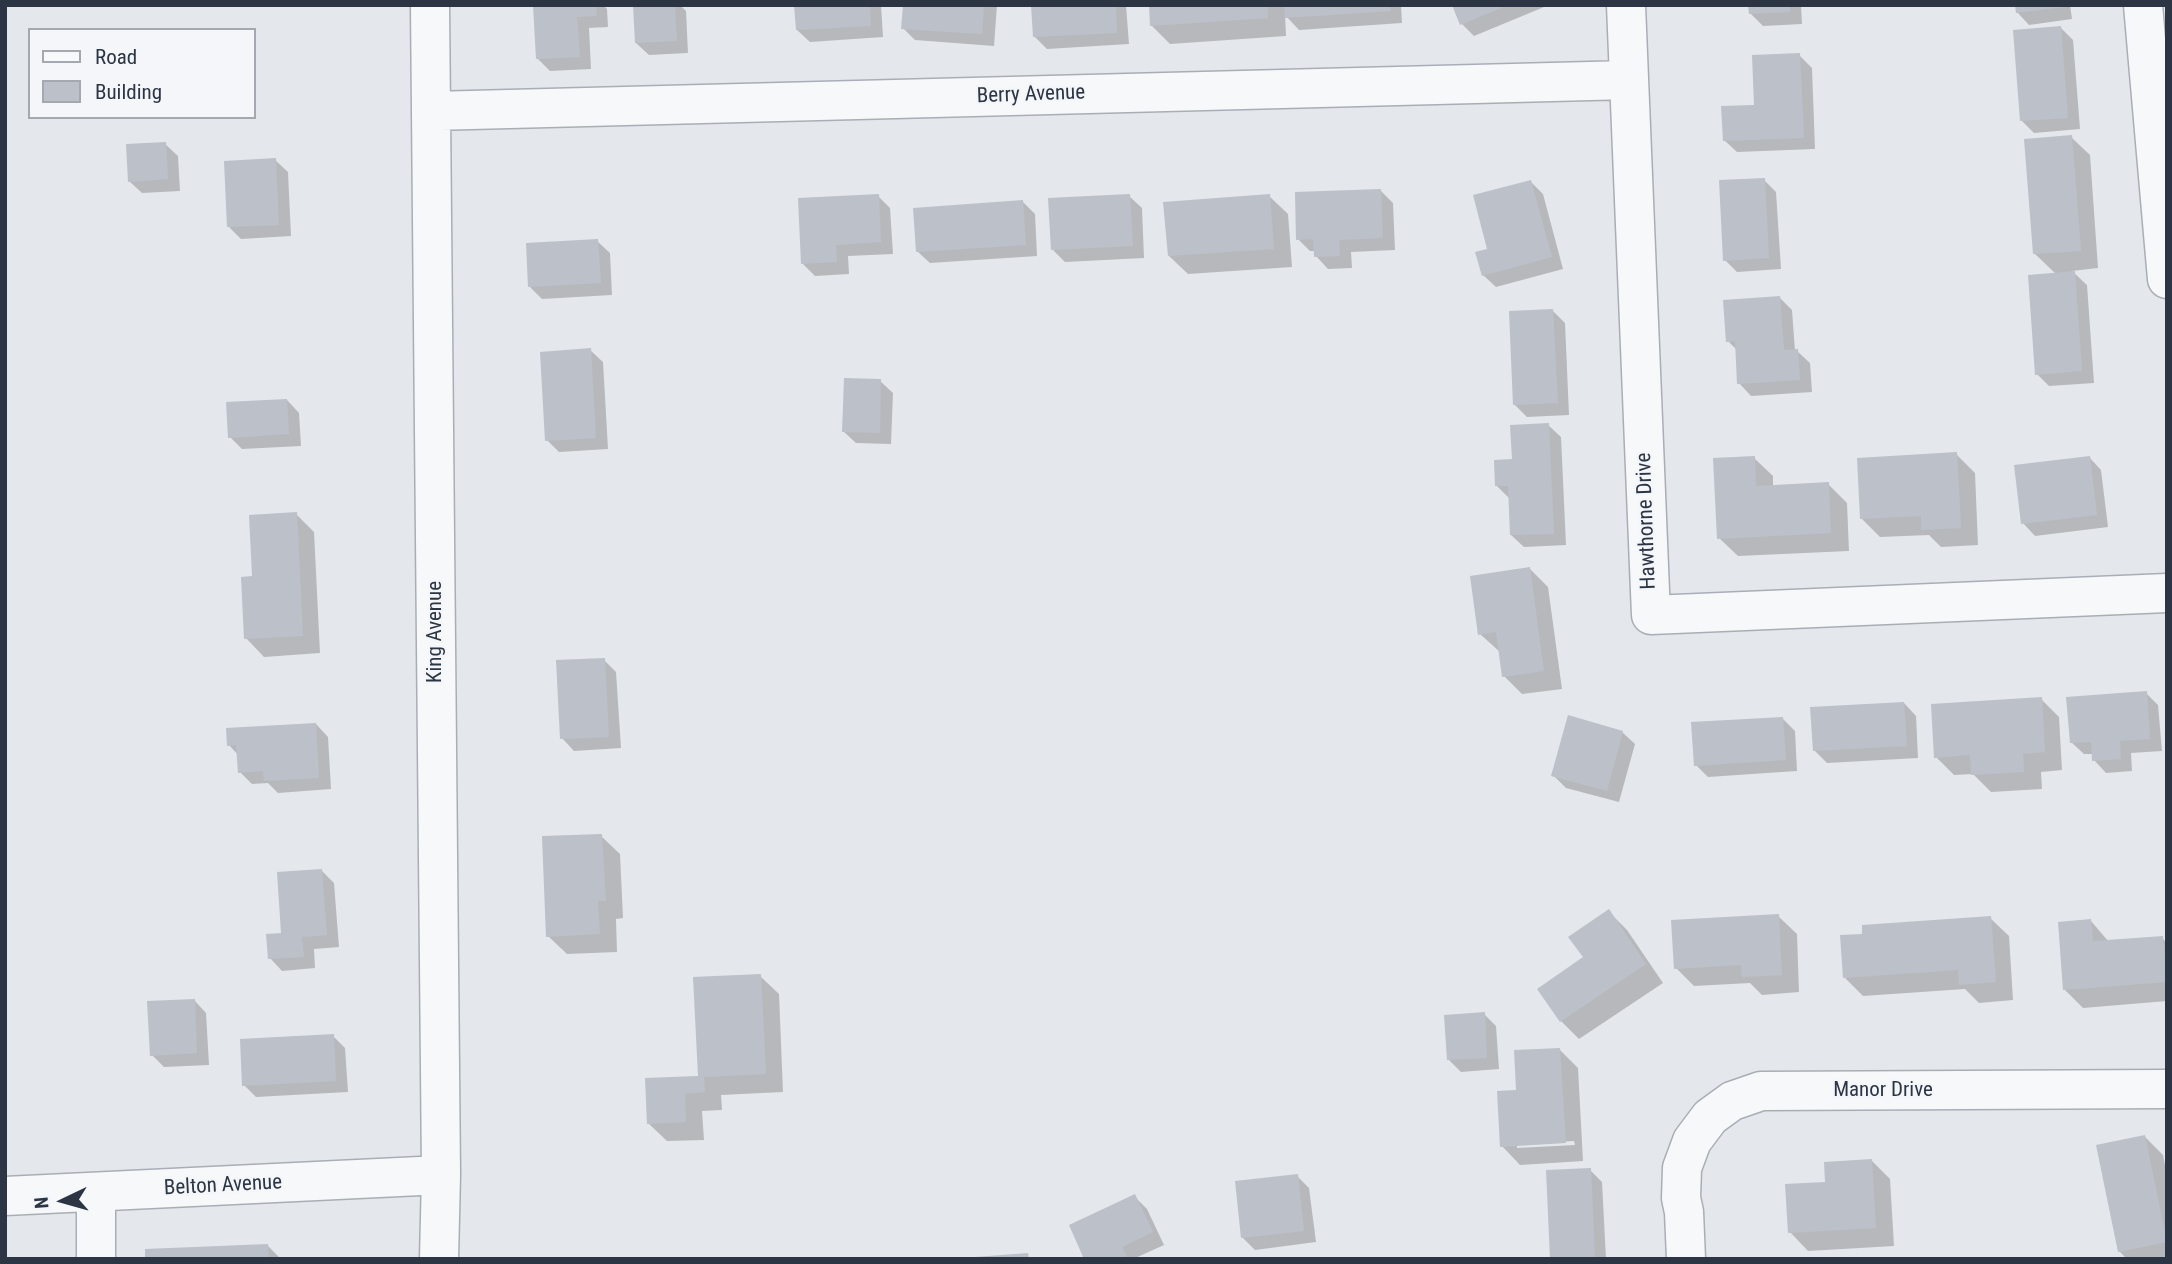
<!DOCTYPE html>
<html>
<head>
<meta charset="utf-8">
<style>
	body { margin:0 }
	#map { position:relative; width:2172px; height:1264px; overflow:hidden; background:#e4e7eb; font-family:"Roboto Condensed",sans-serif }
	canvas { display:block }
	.frame { position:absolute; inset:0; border:7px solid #2b3544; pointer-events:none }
	.legend { position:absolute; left:28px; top:28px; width:228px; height:91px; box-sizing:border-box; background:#f4f6f9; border:2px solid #a4a9b1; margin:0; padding:9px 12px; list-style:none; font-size:21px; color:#2b3544 }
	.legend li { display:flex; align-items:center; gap:14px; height:35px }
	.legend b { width:35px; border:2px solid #a4a9b1 }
	.north { position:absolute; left:28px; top:1166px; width:70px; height:70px; -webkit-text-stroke:5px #f4f6f9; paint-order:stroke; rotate:265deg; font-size:19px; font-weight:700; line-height:28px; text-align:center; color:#2b3544 }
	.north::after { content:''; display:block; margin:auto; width:24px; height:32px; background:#2b3544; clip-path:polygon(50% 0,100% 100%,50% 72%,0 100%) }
</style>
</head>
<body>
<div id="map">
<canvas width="2172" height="1264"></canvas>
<div class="frame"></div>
<ul class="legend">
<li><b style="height:9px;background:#f7f8fa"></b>Road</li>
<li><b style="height:19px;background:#bbc0c9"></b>Building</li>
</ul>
<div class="north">N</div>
</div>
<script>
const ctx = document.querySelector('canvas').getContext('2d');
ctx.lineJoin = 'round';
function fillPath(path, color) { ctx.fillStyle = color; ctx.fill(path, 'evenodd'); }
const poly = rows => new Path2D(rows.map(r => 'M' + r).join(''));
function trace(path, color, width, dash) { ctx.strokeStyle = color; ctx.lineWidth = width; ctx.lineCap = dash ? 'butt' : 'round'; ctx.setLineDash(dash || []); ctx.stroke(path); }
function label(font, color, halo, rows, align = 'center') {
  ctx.font = font + ' "Roboto Condensed",sans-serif'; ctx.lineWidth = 5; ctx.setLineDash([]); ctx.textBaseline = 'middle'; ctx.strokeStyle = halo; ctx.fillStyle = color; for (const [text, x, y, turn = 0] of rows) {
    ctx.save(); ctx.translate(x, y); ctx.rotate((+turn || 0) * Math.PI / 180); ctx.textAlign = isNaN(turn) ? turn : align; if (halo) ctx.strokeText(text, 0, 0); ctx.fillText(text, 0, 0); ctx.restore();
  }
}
const shadow = poly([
	[535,5,603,5,607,9,608,27,589,28,591,69,550,71,538,59],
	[634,5,680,5,686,11,688,53,649,55,636,43],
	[796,5,881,5,883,37,810,42,797,30],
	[905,5,997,5,994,46,915,40,903,28],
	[1033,5,1126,5,1129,44,1047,49,1035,37],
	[1151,5,1401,5,1402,23,1299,30,1285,15,1286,36,1170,44,1152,26],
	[1454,5,1549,5,1474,36,1462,24],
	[1750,5,1801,5,1802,24,1763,26,1750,13],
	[2016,5,2070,5,2072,19,2029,25,2017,12],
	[2061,28,2073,40,2080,129,2034,133,2022,121],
	[1799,55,1812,68,1815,149,1737,152,1724,140],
	[2071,137,2090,155,2098,268,2072,271,2087,285,2094,383,2049,386,2037,374,2056,274,2035,254],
	[165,144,178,156,180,191,142,193,129,181],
	[275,160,288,172,291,236,241,239,229,227],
	[1764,180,1776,192,1781,269,1737,272,1725,260],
	[1531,182,1543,194,1563,269,1496,287,1483,275],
	[1380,190,1393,203,1395,250,1351,252,1352,268,1328,269,1316,256,1316,251,1310,251,1298,239],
	[878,196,890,208,893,254,848,256,849,274,815,276,803,264],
	[1129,196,1142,208,1144,258,1065,262,1053,250],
	[1269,196,1288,214,1292,267,1188,274,1169,256],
	[1023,202,1035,214,1037,256,930,263,917,251],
	[597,241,610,253,612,295,542,299,530,287],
	[1780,298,1792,310,1795,351,1797,351,1810,363,1812,392,1751,396,1739,383,1737,350,1728,341],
	[1553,311,1565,323,1569,415,1527,417,1515,405],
	[590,350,603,362,608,449,559,452,547,440],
	[880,381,893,393,891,444,856,443,843,431],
	[287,400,299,413,301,446,242,449,230,437],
	[1548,425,1561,437,1566,545,1524,547,1511,535,1509,498,1496,485,1513,461],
	[1956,454,1975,473,1978,545,1941,547,1929,535,1880,537,1862,519],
	[2089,457,2101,470,2108,527,2035,536,2023,523],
	[1754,458,1773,476,1773,487,1828,484,1847,503,1849,551,1738,556,1719,538],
	[296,514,314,532,320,653,264,657,246,638,254,578],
	[1530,569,1548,587,1562,689,1522,694,1504,676,1500,652,1480,634],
	[604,660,616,672,621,748,574,751,562,738],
	[2146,693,2158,705,2162,751,2131,753,2132,771,2106,773,2094,760,2094,754,2084,754,2071,742],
	[2041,699,2059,717,2062,770,2041,772,2042,789,1991,792,1973,774,1954,775,1936,757],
	[1904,703,1916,716,1918,758,1827,763,1814,750],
	[1783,719,1795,731,1797,771,1708,777,1696,765],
	[316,724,328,737,331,789,278,793,268,783,252,784,240,772,239,756,229,745],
	[1622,732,1635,744,1619,802,1566,788,1553,775],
	[601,836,620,854,623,918,616,919,617,952,567,954,548,936],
	[321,870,334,883,339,947,314,949,315,968,282,971,270,958],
	[1609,912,1627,930,1663,983,1579,1039,1561,1021,1585,958],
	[1778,916,1797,934,1799,992,1762,995,1750,983,1694,986,1676,968],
	[1990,918,2009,936,2013,1000,1979,1003,1965,989,1863,996,1845,978],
	[2091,921,2109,942,2162,938,2167,943,2167,1001,2083,1008,2065,990],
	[760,976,779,994,783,1092,721,1095,722,1110,702,1111,704,1140,667,1141,648,1123,700,1077],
	[194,1000,206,1013,209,1065,164,1067,152,1055],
	[1484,1014,1496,1026,1499,1069,1461,1072,1449,1060],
	[333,1036,345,1048,348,1092,256,1097,244,1085],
	[1560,1050,1578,1068,1583,1161,1520,1165,1502,1146,1518,1091],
	[1574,1141,1575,1145,1517,1148,1517,1144],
	[2145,1137,2163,1155,2167,1175,2167,1259,2127,1259,2119,1251],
	[1872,1161,1890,1179,1894,1246,1808,1251,1790,1232],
	[1590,1170,1602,1182,1606,1259,1552,1259],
	[1297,1176,1309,1188,1316,1242,1255,1250,1243,1238],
	[1135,1197,1147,1209,1164,1245,1133,1259,1086,1259],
	[267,1245,281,1259,147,1259]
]);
const building = poly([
	[533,5,596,5,597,16,577,17,580,57,536,59],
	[633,5,675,5,677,41,635,43],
	[794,5,870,5,871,26,796,30],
	[903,5,984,5,982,34,901,29],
	[1031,5,1116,5,1117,33,1033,37],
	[1149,5,1268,5,1268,18,1150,26],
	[1284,5,1390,5,1391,11,1285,18],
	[1452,5,1508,5,1460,25],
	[1748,5,1790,5,1790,12,1749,14],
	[2015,5,2065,5,2065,7,2016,13],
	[2061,26,2068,118,2020,121,2013,30],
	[1800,53,1804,138,1723,141,1721,106,1754,105,1752,55],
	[2072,135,2081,251,2033,254,2024,139],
	[166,142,168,179,128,182,126,144],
	[276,158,279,225,227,227,224,161],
	[1765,178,1769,258,1723,261,1719,180],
	[1531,180,1552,257,1482,276,1475,252,1487,249,1473,195],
	[1381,189,1383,238,1339,240,1340,256,1314,257,1313,239,1296,240,1295,192],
	[879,194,881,242,836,245,837,262,801,264,798,198],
	[1130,194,1133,246,1051,250,1048,198],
	[1270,194,1274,249,1168,256,1163,202],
	[1023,200,1026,245,916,252,913,208],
	[598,239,601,283,528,287,526,243],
	[2075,271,2082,371,2035,375,2028,275],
	[1780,296,1784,350,1798,349,1800,380,1737,384,1735,341,1726,342,1723,300],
	[1553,309,1558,403,1513,405,1509,311],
	[591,348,596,438,545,441,540,352],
	[844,378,881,379,880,433,842,432],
	[287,399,289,434,228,438,226,402],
	[1549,423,1554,534,1510,535,1508,486,1495,486,1494,460,1512,459,1510,425],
	[1957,452,1961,528,1921,530,1921,516,1860,519,1857,458],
	[1755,456,1756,486,1829,482,1831,533,1717,539,1713,458],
	[2090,456,2097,515,2021,524,2014,465],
	[297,512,303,636,244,639,241,577,252,576,249,515],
	[1530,567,1544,671,1502,677,1496,632,1478,635,1470,576],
	[605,658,609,737,560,739,556,660],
	[2147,691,2150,739,2120,741,2121,759,2092,761,2091,742,2070,743,2066,697],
	[2042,697,2045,752,2023,754,2024,772,1971,775,1970,755,1934,758,1931,704],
	[1904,702,1907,746,1813,751,1810,707],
	[1568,715,1623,731,1607,791,1551,776],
	[1783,717,1786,760,1694,766,1691,722],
	[316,723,319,778,264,781,263,771,238,773,236,745,227,746,226,728],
	[602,834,606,901,598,901,600,934,546,937,542,836],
	[322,869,327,935,302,937,304,957,268,959,266,934,281,933,277,872],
	[1609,909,1646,964,1560,1022,1537,989,1583,957,1568,937],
	[1779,914,1782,975,1742,977,1741,965,1674,969,1671,920],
	[1991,916,1996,982,1959,985,1958,970,1843,978,1840,935,1862,934,1862,925],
	[2091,919,2093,941,2163,936,2167,982,2063,990,2058,922],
	[761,974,766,1074,704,1077,705,1092,685,1094,686,1122,647,1124,645,1078,698,1076,693,977],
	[195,999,197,1053,150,1056,147,1001],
	[1485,1012,1487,1058,1447,1060,1444,1015],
	[334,1034,336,1081,242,1086,240,1039],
	[1560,1048,1566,1143,1500,1147,1497,1091,1516,1090,1514,1050],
	[2145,1135,2167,1242,2118,1252,2096,1145],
	[1872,1159,1876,1228,1788,1233,1785,1184,1825,1182,1824,1162],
	[1591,1168,1595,1259,1550,1259,1546,1170],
	[1298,1174,1304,1231,1241,1238,1235,1181],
	[1135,1194,1153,1232,1122,1247,1128,1259,1084,1259,1069,1225],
	[268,1244,269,1259,145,1259,145,1249],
	[1028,1253,1029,1259,975,1259,975,1257]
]);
const minor = poly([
	[430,5,441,1175,439,1259],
	[1626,5,1651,615,2167,593],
	[2143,5,2167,279],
	[432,111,1629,80],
	[96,1193,96,1259],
	[5,1196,441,1175],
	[1686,1259,1684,1212,1681,1198,1682,1168,1692,1141,1710,1117,1732,1101,1761,1091,2167,1089]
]);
const streetNames = [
	["Berry Avenue",1031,95,-2],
	["Hawthorne Drive",1647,521,-92],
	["King Avenue",436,632,-90],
	["Manor Drive",1883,1091],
	["Belton Avenue",223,1186,-3]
];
fillPath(shadow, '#0003');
fillPath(building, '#bbc0c9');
trace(minor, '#a9aeb6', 41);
trace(minor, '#f7f8fa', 38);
label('21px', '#2b3544', '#f4f6f9', streetNames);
</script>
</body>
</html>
